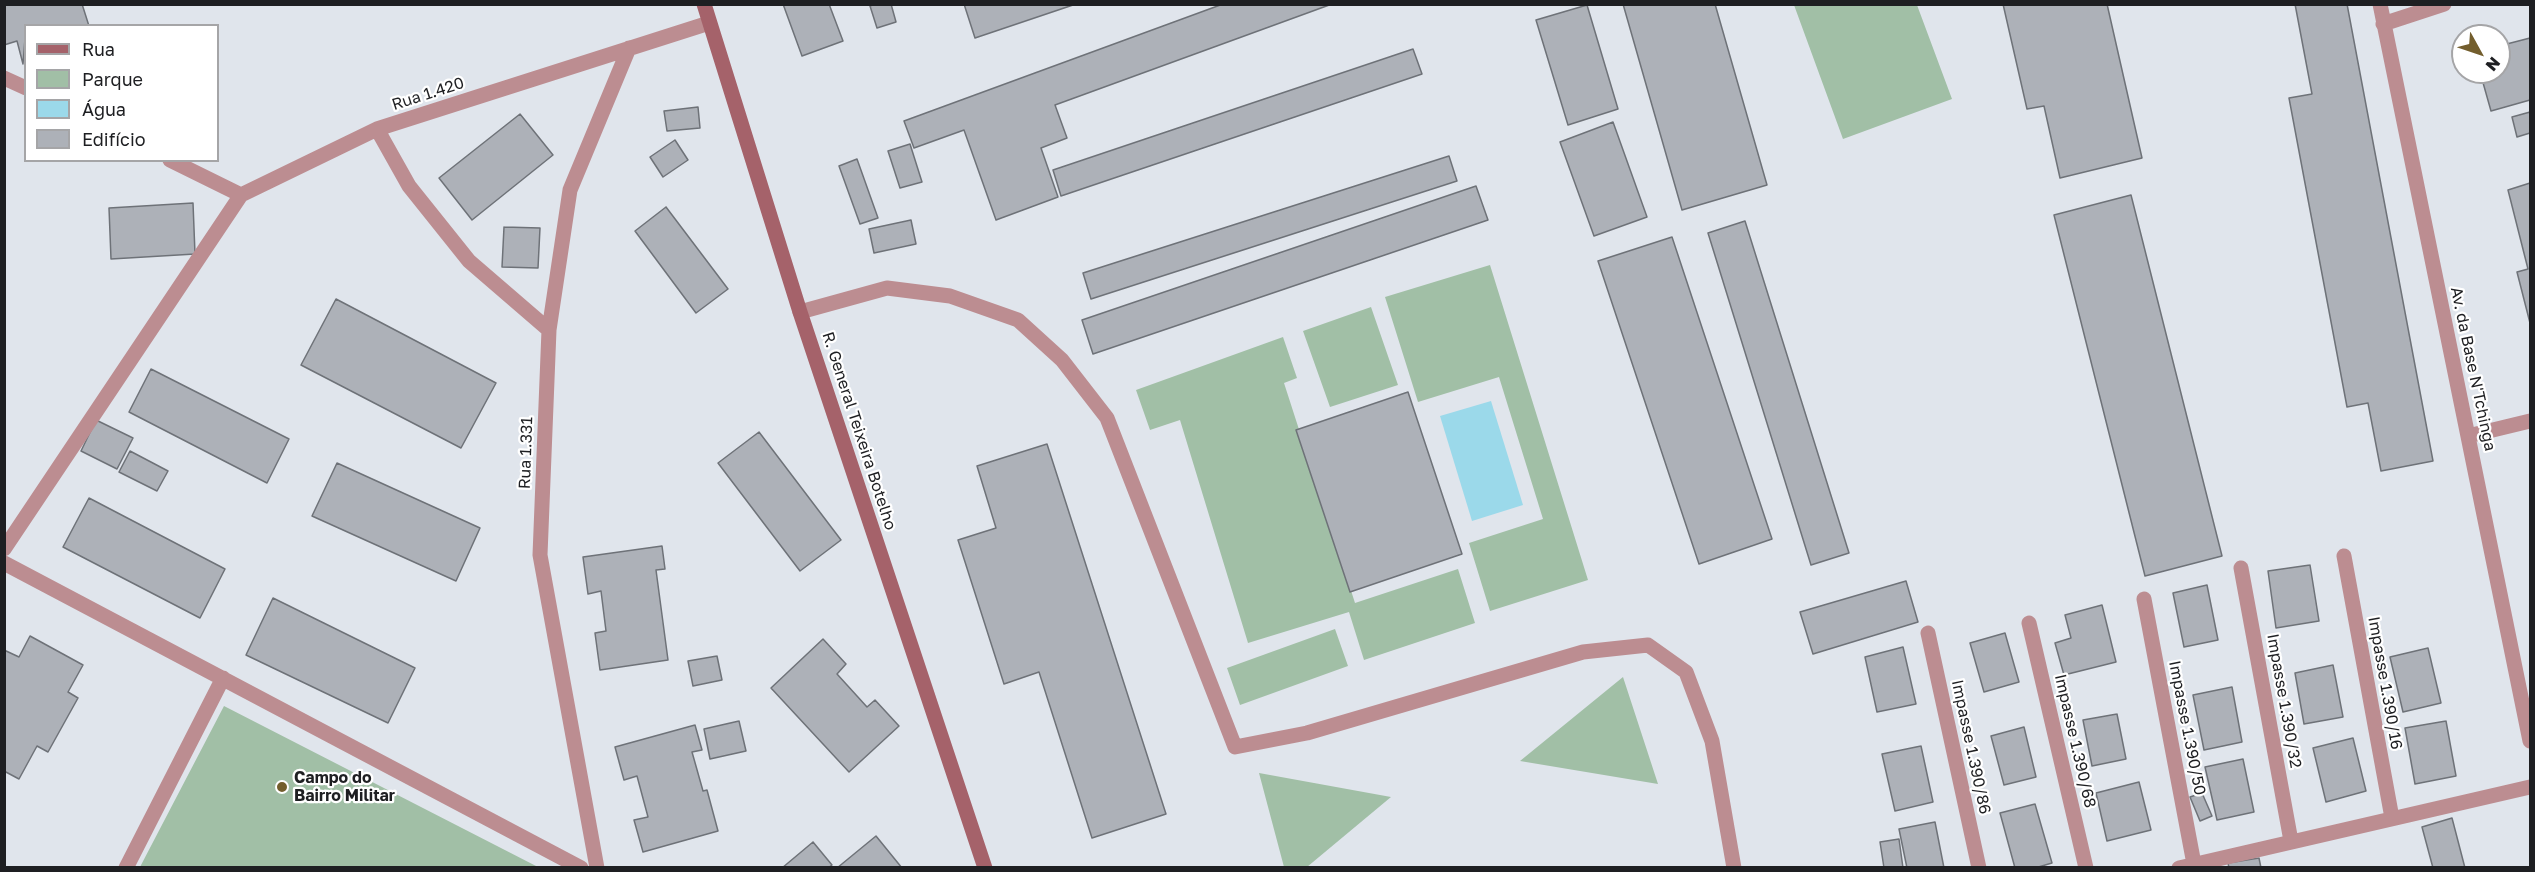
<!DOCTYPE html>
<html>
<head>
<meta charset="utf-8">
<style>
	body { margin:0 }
	#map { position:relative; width:2535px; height:872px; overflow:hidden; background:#e0e5ec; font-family:"Golos Text",sans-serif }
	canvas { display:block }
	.frame { position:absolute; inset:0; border:6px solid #1e1f22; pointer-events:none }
	.legend { position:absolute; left:24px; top:24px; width:195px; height:138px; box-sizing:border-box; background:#fff; border:2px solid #a5a5a7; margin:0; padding:8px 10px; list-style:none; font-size:18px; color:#1e1f22 }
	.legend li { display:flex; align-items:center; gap:12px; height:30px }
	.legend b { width:30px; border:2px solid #a5a5a7 }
	.north { position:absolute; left:2451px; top:24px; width:60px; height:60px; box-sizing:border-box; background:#fff; border:2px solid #a5a5a7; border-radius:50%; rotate:130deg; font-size:16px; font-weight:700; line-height:24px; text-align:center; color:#1e1f22 }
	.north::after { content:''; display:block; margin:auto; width:21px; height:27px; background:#735e2d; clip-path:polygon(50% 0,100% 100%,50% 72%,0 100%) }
</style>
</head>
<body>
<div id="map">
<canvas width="2535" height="872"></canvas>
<div class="frame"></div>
<ul class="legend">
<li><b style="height:8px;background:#a5626a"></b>Rua</li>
<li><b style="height:16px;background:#a1bfa6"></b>Parque</li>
<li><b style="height:16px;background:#9bd9ea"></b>Água</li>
<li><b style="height:16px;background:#adb1b8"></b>Edifício</li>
</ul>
<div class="north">N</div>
</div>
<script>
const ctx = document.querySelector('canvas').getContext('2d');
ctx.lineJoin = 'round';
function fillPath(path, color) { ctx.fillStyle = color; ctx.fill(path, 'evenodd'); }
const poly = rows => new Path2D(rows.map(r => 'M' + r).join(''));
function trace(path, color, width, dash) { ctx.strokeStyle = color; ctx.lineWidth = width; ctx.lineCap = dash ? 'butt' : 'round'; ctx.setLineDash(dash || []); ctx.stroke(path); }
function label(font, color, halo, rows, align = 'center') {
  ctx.font = font + ' "Golos Text",sans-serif'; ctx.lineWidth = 4.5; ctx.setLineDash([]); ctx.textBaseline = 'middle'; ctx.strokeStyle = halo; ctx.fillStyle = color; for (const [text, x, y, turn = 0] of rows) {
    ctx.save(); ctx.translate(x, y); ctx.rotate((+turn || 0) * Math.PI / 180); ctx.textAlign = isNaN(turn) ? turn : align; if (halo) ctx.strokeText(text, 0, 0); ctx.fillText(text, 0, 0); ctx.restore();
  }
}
const green = poly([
	[1794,5,1917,5,1952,99,1843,139],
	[1490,265,1588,580,1490,611,1469,543,1543,519,1499,377,1418,402,1385,297],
	[1371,307,1398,385,1330,407,1303,331],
	[1283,337,1297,378,1284,383,1355,603,1458,569,1475,623,1364,660,1349,612,1248,643,1180,420,1150,430,1136,390],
	[1335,629,1348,666,1240,705,1227,668],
	[1623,677,1658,784,1520,761],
	[224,706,538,867,140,867],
	[1259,773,1391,797,1307,867,1284,867]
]);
const water = poly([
	[1491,401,1523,505,1472,521,1440,416]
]);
const building = poly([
	[4,4,82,4,89,26,26,26,23,64,17,41,4,45,4,4],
	[783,4,829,4,843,41,802,56,783,4],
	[875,4,891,4,896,22,877,28,870,6,875,4],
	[964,4,1076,4,975,38,964,4],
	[1223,4,1332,4,1055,105,1067,138,1041,148,1058,197,996,220,964,130,914,148,904,121,1223,4],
	[1623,4,1715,4,1767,185,1682,210,1623,4],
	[2003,4,2107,4,2142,158,2060,178,2044,106,2027,109,2003,4],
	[2295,4,2347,4,2433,461,2381,471,2368,403,2347,407,2289,98,2312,94,2295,4],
	[1587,5,1618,109,1568,125,1536,20,1587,5],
	[2530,38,2530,100,2491,111,2480,72,2499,72,2499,46,2530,38],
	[1413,49,1422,74,1061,196,1053,170,1413,49],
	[698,107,700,128,667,131,664,111,698,107],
	[2530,112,2530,133,2517,137,2512,117,2530,112],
	[520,114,553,155,472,220,439,178,520,114],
	[1613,122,1647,217,1594,236,1560,142,1613,122],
	[675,140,688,160,663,177,650,157,675,140],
	[910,144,922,182,900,188,888,151,910,144],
	[1449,156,1457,181,1091,299,1083,273,1449,156],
	[857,159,878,218,860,224,839,166,857,159],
	[2530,183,2530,323,2517,272,2528,269,2508,190,2530,183],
	[1476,186,1488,220,1093,354,1082,320,1476,186],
	[2131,195,2222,556,2145,576,2054,215,2131,195],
	[193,203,195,254,111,259,109,208,193,203],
	[666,207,728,289,696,313,635,231,666,207],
	[911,220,916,244,874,253,869,229,911,220],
	[1745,221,1849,553,1811,565,1708,233,1745,221],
	[504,227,540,228,538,268,502,267,504,227],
	[1672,237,1772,539,1699,564,1598,261,1672,237],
	[336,299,496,383,461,448,301,365,336,299],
	[151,369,289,439,267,483,129,412,151,369],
	[1408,392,1462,554,1350,592,1296,430,1408,392],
	[96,420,133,438,117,469,81,451,96,420],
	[759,432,841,540,800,571,718,463,759,432],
	[1047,444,1166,814,1092,838,1039,672,1004,684,958,540,996,528,977,466,1047,444],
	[130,451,168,471,157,491,119,472,130,451],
	[337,463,480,528,456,581,312,516,337,463],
	[89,498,225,569,200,618,63,547,89,498],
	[662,546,665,569,656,570,668,660,600,670,595,633,606,631,601,591,588,594,583,557,662,546],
	[2310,565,2319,621,2276,628,2268,571,2310,565],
	[1906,581,1918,622,1813,654,1800,612,1906,581],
	[2207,585,2218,640,2184,647,2173,593,2207,585],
	[273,598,415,668,388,723,246,655,273,598],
	[2102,605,2116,662,2064,675,2055,643,2071,638,2065,615,2102,605],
	[2005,633,2019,682,1984,692,1970,643,2005,633],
	[30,636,83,665,68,692,78,698,48,752,37,746,19,779,4,771,4,650,19,657,30,636],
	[823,639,846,664,837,674,867,707,875,700,899,726,849,772,771,688,823,639],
	[1903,647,1916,704,1877,712,1865,657,1903,647],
	[2428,648,2441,703,2403,712,2390,657,2428,648],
	[717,656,722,680,693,686,688,661,717,656],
	[2333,665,2343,717,2304,724,2295,673,2333,665],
	[2232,687,2242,742,2204,750,2193,695,2232,687],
	[2117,714,2126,759,2092,766,2083,720,2117,714],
	[739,721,746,751,710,759,704,729,739,721],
	[2446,721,2456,776,2415,784,2405,728,2446,721],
	[695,725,702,750,692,752,703,791,707,790,718,831,643,852,634,820,648,817,637,776,624,780,615,747,695,725],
	[2024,727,2036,777,2004,785,1991,736,2024,727],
	[2353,738,2366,791,2326,802,2313,748,2353,738],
	[1921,746,1933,802,1895,811,1882,754,1921,746],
	[2243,759,2254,812,2217,820,2205,767,2243,759],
	[2139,782,2151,830,2107,841,2096,793,2139,782],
	[2202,793,2212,816,2200,821,2190,797,2202,793],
	[2035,804,2052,863,2035,868,2015,868,2000,813,2035,804],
	[2452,818,2465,868,2433,868,2422,827,2452,818],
	[1935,822,1944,868,1907,868,1899,829,1935,822],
	[876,836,902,868,837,868,876,836],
	[1899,839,1903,868,1884,868,1880,842,1899,839],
	[813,842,832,865,828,868,782,868,813,842],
	[2259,858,2261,868,2229,868,2228,863,2259,858]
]);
const lane = poly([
	[800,312,887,288,950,296,1018,320,1062,360,1107,418,1235,747,1307,733,1583,652,1648,645,1686,672,1712,741,1734,868]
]);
const street = poly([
	[2380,4,2530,741],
	[2383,24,2444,4],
	[4,78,26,88],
	[377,129,409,186,469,261,549,330],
	[170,160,241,195,377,129,709,23],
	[2468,436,2530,421],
	[4,549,241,195],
	[2344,556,2392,818],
	[4,563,581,868],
	[2241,568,2291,841],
	[2144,599,2194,864],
	[2029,623,2086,868],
	[1928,633,1979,868],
	[126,868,223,678],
	[597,868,540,555,549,330,570,190,629,48],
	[2179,868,2530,787]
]);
const secondary = poly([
	[704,4,800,312,985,868]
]);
const markers = [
	[282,787,6,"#735e2d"]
];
const streetNames = [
	["Rua 1.420",428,94,-18],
	["Av. da Base N'Tchinga",2473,369,78],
	["R. General Teixeira Botelho",859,431,72],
	["Rua 1.331",526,453,-88],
	["Impasse 1.390/16",2385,683,80],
	["Impasse 1.390/32",2284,701,80],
	["Impasse 1.390/50",2187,728,79],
	["Impasse 1.390/68",2075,741,77],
	["Impasse 1.390/86",1971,747,78]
];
const poiNames = [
	["Campo do",294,778],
	["Bairro Militar",294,796]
];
fillPath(green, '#a1bfa6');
fillPath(water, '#9bd9ea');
fillPath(building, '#adb1b8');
trace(building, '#6e7278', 1.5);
trace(lane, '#bc8d91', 15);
trace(street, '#bc8d91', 15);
trace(secondary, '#a5626a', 15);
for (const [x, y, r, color] of markers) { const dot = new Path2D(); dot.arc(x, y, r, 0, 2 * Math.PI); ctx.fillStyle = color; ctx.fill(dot); trace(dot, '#fff', 2); }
label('16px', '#1e1f22', '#fff', streetNames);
label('bold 16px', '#1e1f22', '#fff', poiNames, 'left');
</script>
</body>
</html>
